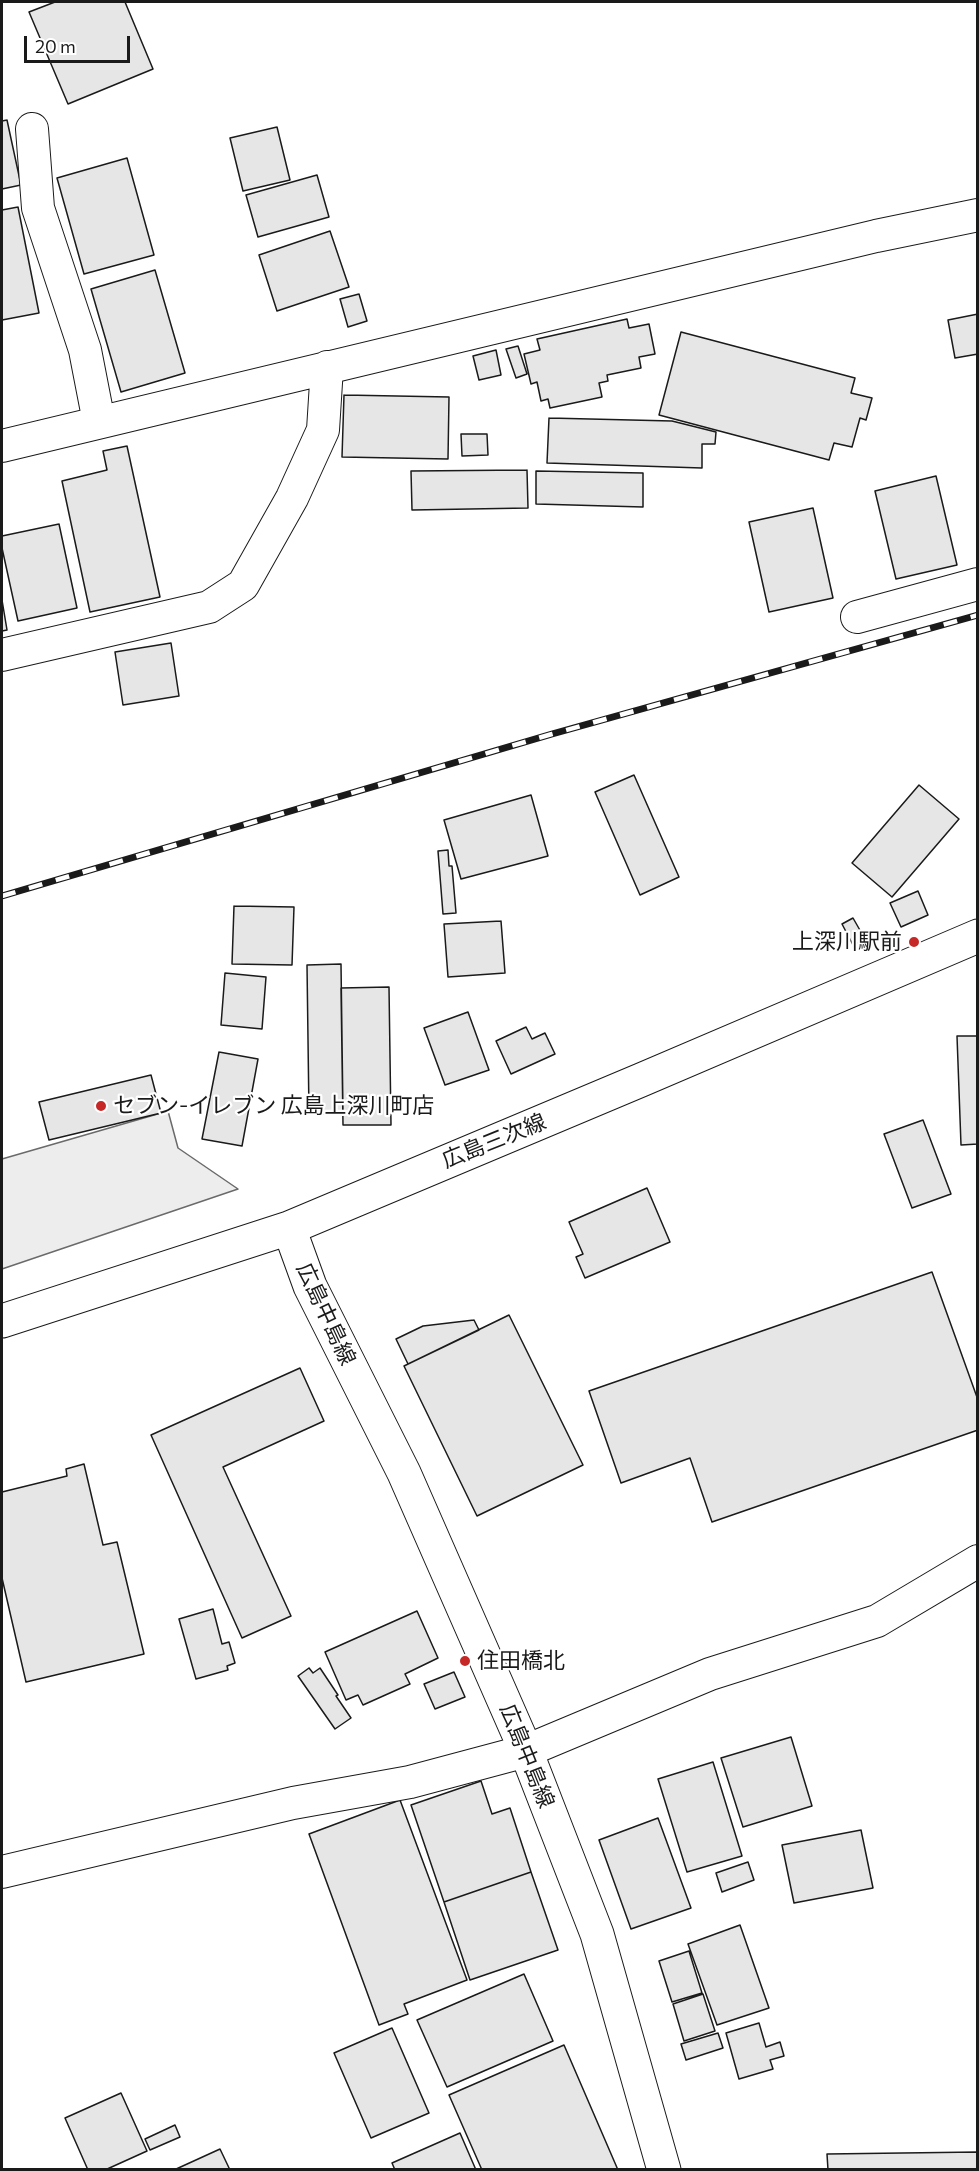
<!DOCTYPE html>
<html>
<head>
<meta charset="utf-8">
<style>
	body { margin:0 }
	#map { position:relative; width:979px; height:2171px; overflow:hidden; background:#fff; font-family:Commissioner,sans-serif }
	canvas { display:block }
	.frame { position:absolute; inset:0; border:3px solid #1a1a1a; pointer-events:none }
	.scale { position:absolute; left:24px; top:36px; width:106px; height:27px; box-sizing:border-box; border:3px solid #1a1a1a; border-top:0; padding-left:8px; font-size:18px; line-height:21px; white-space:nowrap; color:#1a1a1a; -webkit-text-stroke:4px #fff; paint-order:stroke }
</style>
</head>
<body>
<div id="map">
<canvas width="979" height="2171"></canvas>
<div class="frame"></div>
<div class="scale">20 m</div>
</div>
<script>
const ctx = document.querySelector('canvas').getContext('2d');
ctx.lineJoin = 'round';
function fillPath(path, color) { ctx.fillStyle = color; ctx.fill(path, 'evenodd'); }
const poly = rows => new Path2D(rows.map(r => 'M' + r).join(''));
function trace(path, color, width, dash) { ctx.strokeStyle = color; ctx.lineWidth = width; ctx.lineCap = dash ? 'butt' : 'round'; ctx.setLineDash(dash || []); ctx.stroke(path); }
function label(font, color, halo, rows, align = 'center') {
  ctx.font = font + ' Commissioner,"Noto Sans JP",sans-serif'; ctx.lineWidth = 4.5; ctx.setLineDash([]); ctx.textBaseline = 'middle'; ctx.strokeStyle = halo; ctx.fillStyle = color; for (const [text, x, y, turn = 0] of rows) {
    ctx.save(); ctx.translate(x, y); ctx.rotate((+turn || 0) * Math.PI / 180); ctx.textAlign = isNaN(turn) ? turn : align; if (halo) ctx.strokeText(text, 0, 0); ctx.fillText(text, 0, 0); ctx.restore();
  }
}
const built = poly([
	[168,1111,178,1148,238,1189,2,1269,2,1159,168,1111]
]);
const building = poly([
	[55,2,125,2,153,69,68,104,29,12,55,2],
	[7,120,21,185,2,189,2,121,7,120],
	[277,127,290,180,243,191,230,138,277,127],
	[127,158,154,255,84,274,57,178,127,158],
	[317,175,329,217,258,237,246,195,317,175],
	[18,207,39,313,2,320,2,210,18,207],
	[330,231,349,287,277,311,259,255,330,231],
	[155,270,185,373,121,392,91,289,155,270],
	[359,294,367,321,348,327,340,299,359,294],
	[978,314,978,354,955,358,948,320,978,314],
	[627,319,629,328,649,324,655,354,639,357,641,368,607,375,608,381,599,383,602,397,550,408,548,399,541,401,537,382,531,384,524,354,540,350,537,339,627,319],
	[681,332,855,378,851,393,872,398,866,420,860,418,852,447,834,443,829,460,659,415,681,332],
	[518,346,527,374,516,378,506,349,518,346],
	[496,350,501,375,479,380,473,356,496,350],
	[344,395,449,397,448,459,342,457,344,395],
	[549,418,672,421,716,432,715,444,702,444,702,468,547,463,549,418],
	[461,434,487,434,488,455,462,456,461,434],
	[127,446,160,597,90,612,62,481,107,470,103,451,127,446],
	[527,470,528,508,412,510,411,471,527,470],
	[536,471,643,473,643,507,536,504,536,471],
	[936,476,957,565,896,579,875,491,936,476],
	[813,508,833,598,769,612,749,522,813,508],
	[59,524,77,608,18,621,2,548,2,536,59,524],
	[2,600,7,630,2,631,2,600],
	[171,643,179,696,123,705,115,652,171,643],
	[634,775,679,877,640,895,595,792,634,775],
	[919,785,959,819,892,897,852,863,919,785],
	[531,795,548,856,461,879,444,820,531,795],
	[448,850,449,866,452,866,456,913,443,914,438,851,448,850],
	[918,891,928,915,901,927,890,903,918,891],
	[234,906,294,907,292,965,232,964,234,906],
	[853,918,865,939,853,945,842,924,853,918],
	[501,921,505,973,448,977,444,924,501,921],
	[341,964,343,1114,309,1114,307,965,341,964],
	[225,973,266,977,262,1029,221,1025,225,973],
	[389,987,391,1125,343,1125,341,988,389,987],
	[468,1012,489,1070,445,1085,424,1028,468,1012],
	[526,1027,532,1039,545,1033,555,1054,511,1074,496,1041,526,1027],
	[957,1036,978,1036,978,1144,961,1145,957,1036],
	[219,1052,258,1059,242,1146,202,1139,219,1052],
	[151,1075,161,1113,49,1140,39,1102,151,1075],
	[923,1120,951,1194,912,1208,884,1134,923,1120],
	[647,1188,670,1242,585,1278,576,1257,583,1254,569,1222,647,1188],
	[932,1272,978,1400,978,1430,712,1522,690,1458,621,1483,589,1391,932,1272],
	[509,1315,583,1465,477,1516,404,1366,509,1315],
	[474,1320,479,1330,408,1364,396,1339,423,1326,474,1320],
	[300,1368,324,1421,223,1467,291,1616,242,1638,151,1435,300,1368],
	[84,1464,103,1545,117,1542,144,1654,26,1682,2,1578,2,1492,67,1476,66,1469,84,1464],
	[213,1609,222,1644,229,1642,235,1663,227,1666,228,1670,196,1679,179,1619,213,1609],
	[417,1611,438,1658,405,1674,410,1684,363,1705,358,1695,346,1700,325,1652,417,1611],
	[309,1668,313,1673,320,1668,338,1695,336,1696,351,1718,335,1729,298,1676,309,1668],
	[454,1672,465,1697,435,1709,424,1684,454,1672],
	[791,1737,812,1806,743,1827,721,1758,791,1737],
	[713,1762,742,1856,687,1872,658,1779,713,1762],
	[481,1781,492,1814,510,1808,531,1872,444,1902,411,1805,481,1781],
	[400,1800,467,1980,404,2004,408,2014,379,2025,309,1834,400,1800],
	[658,1818,691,1908,631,1929,599,1840,658,1818],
	[861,1830,873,1888,794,1903,782,1845,861,1830],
	[748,1862,754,1880,722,1892,716,1873,748,1862],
	[531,1872,558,1950,470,1980,444,1902,531,1872],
	[740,1925,769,2008,717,2025,688,1944,740,1925],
	[689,1951,702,1993,672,2002,659,1961,689,1951],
	[524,1974,553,2041,447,2087,417,2020,524,1974],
	[703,1994,715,2031,684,2041,673,2004,703,1994],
	[759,2023,766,2047,780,2042,784,2056,770,2060,773,2069,739,2079,726,2033,759,2023],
	[392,2028,429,2113,371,2138,334,2053,392,2028],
	[718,2033,723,2048,686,2060,681,2044,718,2033],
	[564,2045,618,2170,482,2170,449,2095,564,2045],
	[121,2093,147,2151,105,2170,88,2170,65,2118,121,2093],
	[175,2125,180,2137,150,2150,145,2139,175,2125],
	[460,2133,476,2170,395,2170,392,2163,460,2133],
	[220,2149,230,2170,174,2170,220,2149],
	[978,2152,978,2170,828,2170,827,2154,978,2152]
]);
const minor = poly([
	[32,129,38,208,85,350,99,422],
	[2,446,876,236,978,215],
	[857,617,978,584],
	[2,655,209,607,243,585,292,498,323,430,327,367],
	[2,1872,293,1803,410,1782,526,1751,710,1674,877,1621,978,1561]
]);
const primary = poly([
	[289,1228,310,1286,404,1473,526,1751,597,1934,664,2170],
	[2,1321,289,1228,641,1080,978,936]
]);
const rail = poly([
	[2,896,552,734,978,615]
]);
const markers = [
	[914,942,6,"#c62828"],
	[101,1106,6,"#c62828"],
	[465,1661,6,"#c62828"]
];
const poiNames = [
	["上深川駅前",902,942,"right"],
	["セブン-イレブン 広島上深川町店",113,1106],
	["住田橋北",477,1661]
];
const streetNames = [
	["広島三次線",494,1141,-22],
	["広島中島線",326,1314,65],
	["広島中島線",527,1756,68]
];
fillPath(built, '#ededed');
trace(built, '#6a6a6a', 1.5);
fillPath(building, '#e6e6e6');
trace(building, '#1a1a1a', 1.5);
trace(minor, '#1a1a1a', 34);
trace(primary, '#1a1a1a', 35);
trace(minor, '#fff', 32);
trace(primary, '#fff', 33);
trace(rail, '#1a1a1a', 7);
trace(rail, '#fff', 4.5, [14]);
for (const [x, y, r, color] of markers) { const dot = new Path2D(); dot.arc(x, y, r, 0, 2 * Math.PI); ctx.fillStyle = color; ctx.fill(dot); trace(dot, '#fff', 2); }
label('22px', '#1a1a1a', '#fff', poiNames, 'left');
label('22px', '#1a1a1a', '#fff', streetNames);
</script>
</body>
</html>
